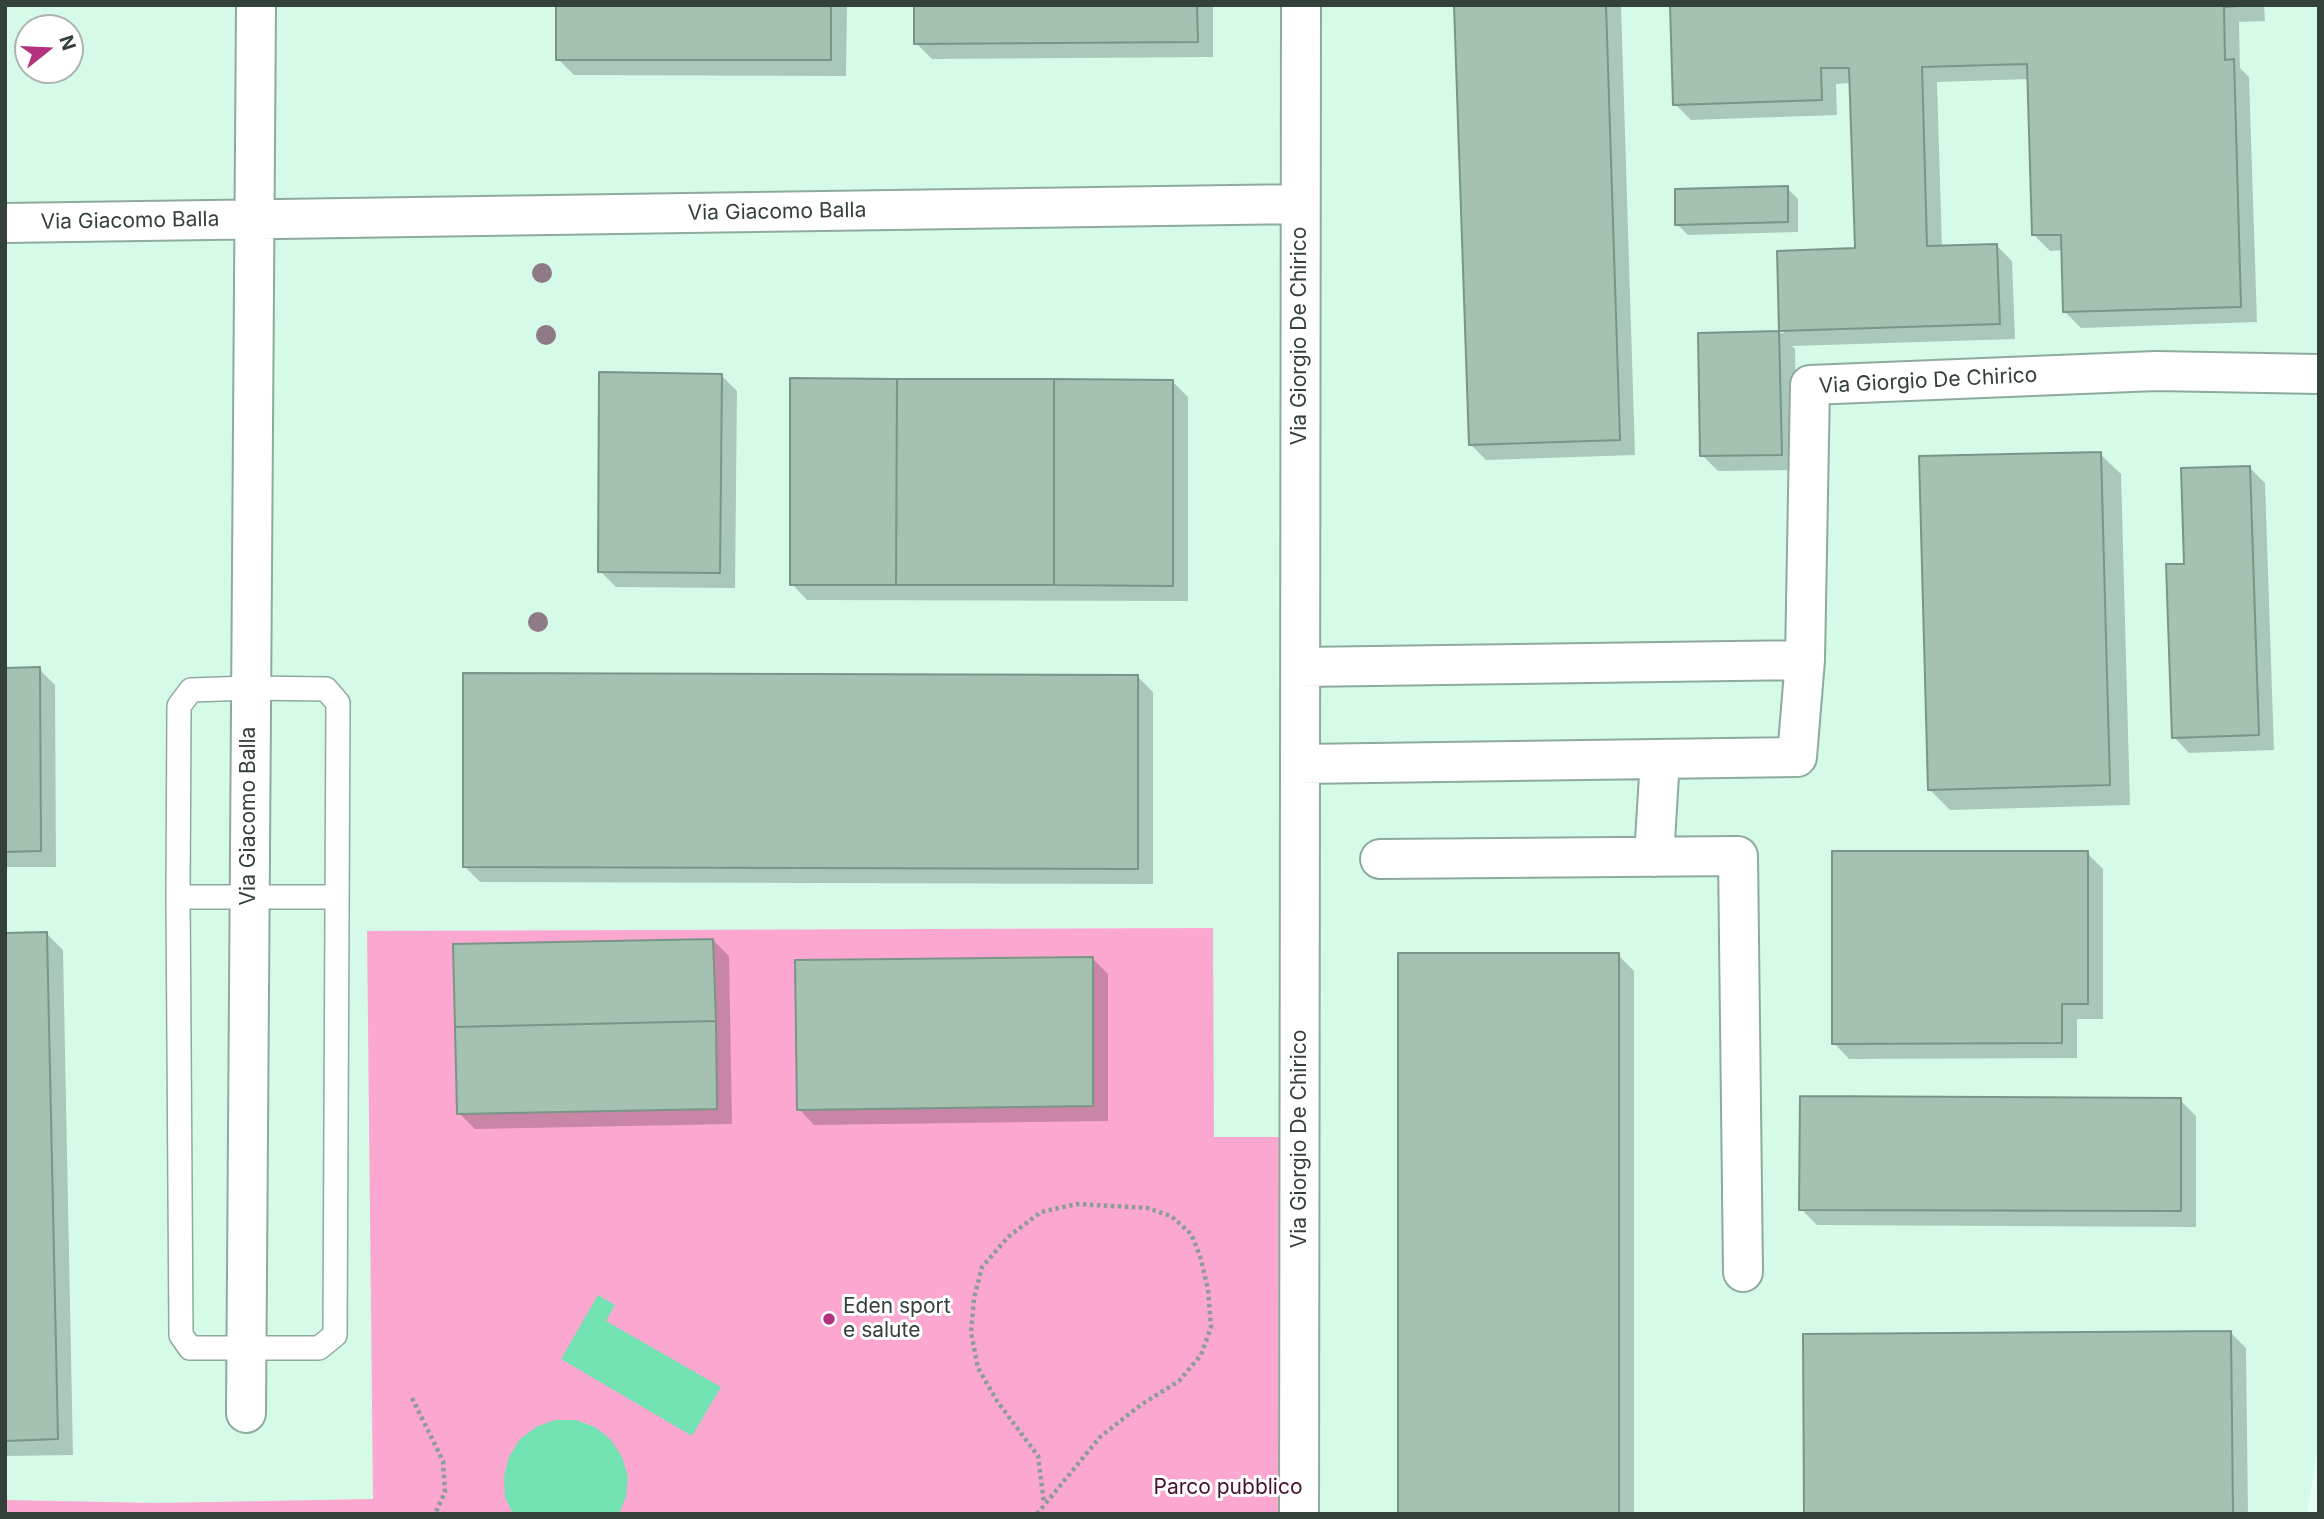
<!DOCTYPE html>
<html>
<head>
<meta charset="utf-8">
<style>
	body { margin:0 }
	#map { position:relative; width:2324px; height:1519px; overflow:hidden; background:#e6fef2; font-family:Inter,sans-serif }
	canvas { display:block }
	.frame { position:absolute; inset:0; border:7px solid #34403a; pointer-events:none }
	.north { position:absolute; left:14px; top:14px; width:70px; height:70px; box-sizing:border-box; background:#fff; border:2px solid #aeb3b0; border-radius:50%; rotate:72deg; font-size:19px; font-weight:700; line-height:28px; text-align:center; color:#34403a }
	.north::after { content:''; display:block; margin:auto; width:24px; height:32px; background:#b3327d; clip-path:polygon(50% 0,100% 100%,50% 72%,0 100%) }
</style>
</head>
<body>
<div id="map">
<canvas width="2324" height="1519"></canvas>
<div class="frame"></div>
<div class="north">N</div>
</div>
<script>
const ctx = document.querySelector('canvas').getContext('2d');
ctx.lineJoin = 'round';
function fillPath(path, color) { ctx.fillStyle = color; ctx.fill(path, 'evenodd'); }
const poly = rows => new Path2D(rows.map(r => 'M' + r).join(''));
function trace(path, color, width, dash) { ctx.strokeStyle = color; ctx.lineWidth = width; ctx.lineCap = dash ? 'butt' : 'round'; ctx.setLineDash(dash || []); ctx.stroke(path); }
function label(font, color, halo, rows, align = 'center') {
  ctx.font = font + ' Inter,sans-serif'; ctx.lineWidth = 6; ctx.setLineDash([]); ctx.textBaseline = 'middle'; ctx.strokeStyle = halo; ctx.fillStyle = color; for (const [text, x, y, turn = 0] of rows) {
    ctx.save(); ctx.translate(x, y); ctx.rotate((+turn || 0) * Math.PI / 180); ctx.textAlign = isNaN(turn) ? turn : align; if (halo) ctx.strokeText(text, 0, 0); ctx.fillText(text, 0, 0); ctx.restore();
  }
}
const built = poly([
	[5,5,2319,5,2319,1441,2307,1514,5,1514],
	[28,28,70,28,70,70,28,70]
]);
const green = poly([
	[1213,928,1214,1137,1287,1137,1286,1514,5,1514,5,1500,157,1503,373,1499,367,931]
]);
const water = poly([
	[598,1295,615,1305,606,1321,721,1387,692,1436,561,1359],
	[555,1420,576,1420,595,1427,611,1440,622,1457,628,1477,626,1497,619,1514,513,1514,505,1497,504,1477,509,1457,520,1439,536,1427]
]);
const shadow = poly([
	[557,5,847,5,846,76,574,75,558,59],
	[915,5,1213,5,1213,57,932,59,916,43],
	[1456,5,1621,5,1635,455,1486,460,1470,444],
	[1672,5,2264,5,2265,21,2239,22,2240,68,2249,77,2257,322,2081,328,2065,312,2063,250,2050,251,2034,235,2029,79,1937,82,1942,247,1996,245,2012,261,2015,339,1792,346,1795,349,1797,470,1718,471,1702,455,1700,334,1784,333,1781,330,1857,250,1851,83,1836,84,1837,115,1691,120,1675,104],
	[1787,188,1798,199,1798,232,1688,235,1677,224],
	[721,375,737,391,735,588,616,587,600,571],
	[1172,381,1188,397,1188,601,807,600,792,584],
	[2100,454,2121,474,2130,805,1950,810,1930,790],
	[2249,467,2265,483,2274,750,2189,753,2174,737,2185,565],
	[5,669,39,669,55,685,56,867,5,867],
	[1138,677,1153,692,1153,884,480,882,464,866],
	[2087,853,2103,869,2103,1019,2077,1019,2077,1058,1849,1059,1834,1043],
	[47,934,63,950,73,1455,5,1456,5,935],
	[713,940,729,956,732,1124,475,1129,459,1113],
	[1618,955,1634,971,1634,1514,1400,1514],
	[1092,958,1108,974,1108,1121,814,1125,799,1109],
	[2180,1100,2196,1116,2196,1227,1817,1225,1801,1209],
	[2230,1332,2246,1348,2248,1514,1806,1514]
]);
const building = poly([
	[556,5,831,5,831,60,556,60,556,5],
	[914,5,1197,5,1198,42,914,44,914,5],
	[1454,5,1606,5,1620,440,1469,445,1454,5],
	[1670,5,2250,5,2224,7,2225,60,2234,59,2241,307,2063,312,2061,235,2032,235,2027,64,1922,67,1927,246,1997,244,2000,324,1779,331,1777,251,1855,248,1849,68,1821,68,1822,100,1673,105,1670,5],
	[1788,186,1788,222,1675,225,1675,189,1788,186],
	[1779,331,1782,455,1700,456,1698,333,1779,331],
	[599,372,722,374,720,573,598,572,599,372],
	[790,378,897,379,896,585,790,585,790,378],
	[897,379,1054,379,1054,585,896,585,897,379],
	[1054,379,1173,380,1173,586,1054,585,1054,379],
	[2101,452,2110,785,1928,790,1919,456,2101,452],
	[2250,466,2259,735,2172,738,2166,564,2184,564,2181,468,2250,466],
	[40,667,41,851,5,852,5,668,40,667],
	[463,673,1138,675,1138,869,463,867,463,673],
	[1832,851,2088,851,2088,1004,2062,1004,2062,1043,1832,1044,1832,851],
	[47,932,58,1439,5,1441,5,933,47,932],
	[713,939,716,1021,455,1027,453,944,713,939],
	[1398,953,1619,953,1619,1514,1398,1514,1398,953],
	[1093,957,1093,1106,797,1110,795,960,1093,957],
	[716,1021,717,1109,457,1114,455,1027,716,1021],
	[1800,1096,2181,1098,2181,1211,1799,1210,1800,1096],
	[2231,1331,2233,1513,1804,1514,1803,1334,2231,1331]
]);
const path = poly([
	[412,1398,443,1461,445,1492,435,1514],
	[1037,1514,1100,1437,1142,1404,1179,1381,1201,1355,1211,1327,1208,1289,1200,1256,1191,1234,1171,1216,1147,1208,1077,1204,1041,1212,1008,1237,982,1267,974,1298,971,1332,978,1368,997,1401,1038,1456,1044,1503]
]);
const lane = poly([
	[250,688,326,689,338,703,335,1335,319,1348,190,1348,181,1335,178,897,179,706,191,690,250,688],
	[178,897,337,897]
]);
const street = poly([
	[5,223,1300,204],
	[1301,667,1805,660,1810,385,2156,371,2319,374],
	[1301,764,1797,757,1805,660],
	[1654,857,1660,759],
	[1380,859,1738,856,1743,1272],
	[246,1413,256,5],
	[1299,1514,1301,5]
]);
const trees = [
	[542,273],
	[546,335],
	[538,622]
];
const markers = [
	[829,1319,7,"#b3327d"]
];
const streetNames = [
	["Via Giacomo Balla",777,212,-1],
	["Via Giacomo Balla",130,221,-1],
	["Via Giorgio De Chirico",1300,336,-90],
	["Via Giorgio De Chirico",1928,381,-3],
	["Via Giacomo Balla",249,816,-90],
	["Via Giorgio De Chirico",1300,1139,-90]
];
const poiNames = [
	["Eden sport",843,1307],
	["e salute",843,1331]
];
const parkNames = [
	["Parco pubblico",1228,1488]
];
fillPath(built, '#d5fbe8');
fillPath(green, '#fca7d0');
fillPath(water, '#72e2b3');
fillPath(shadow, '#0003');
fillPath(building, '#a4c1b2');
trace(building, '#799587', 2);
trace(lane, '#8eaa9c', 26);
trace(street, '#8eaa9c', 42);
trace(path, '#8b9d94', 4.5, [3.5, 3.5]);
trace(lane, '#fff', 23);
trace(street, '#fff', 38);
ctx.fillStyle = '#8f7b87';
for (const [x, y] of trees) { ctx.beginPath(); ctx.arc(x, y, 10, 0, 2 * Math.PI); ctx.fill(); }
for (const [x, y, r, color] of markers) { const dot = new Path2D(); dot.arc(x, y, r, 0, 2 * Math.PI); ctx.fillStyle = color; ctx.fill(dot); trace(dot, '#fff', 2.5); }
label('21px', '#34403a', '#fff', streetNames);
label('21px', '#34403a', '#fff', poiNames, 'left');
label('21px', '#481030', '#fff', parkNames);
</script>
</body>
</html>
